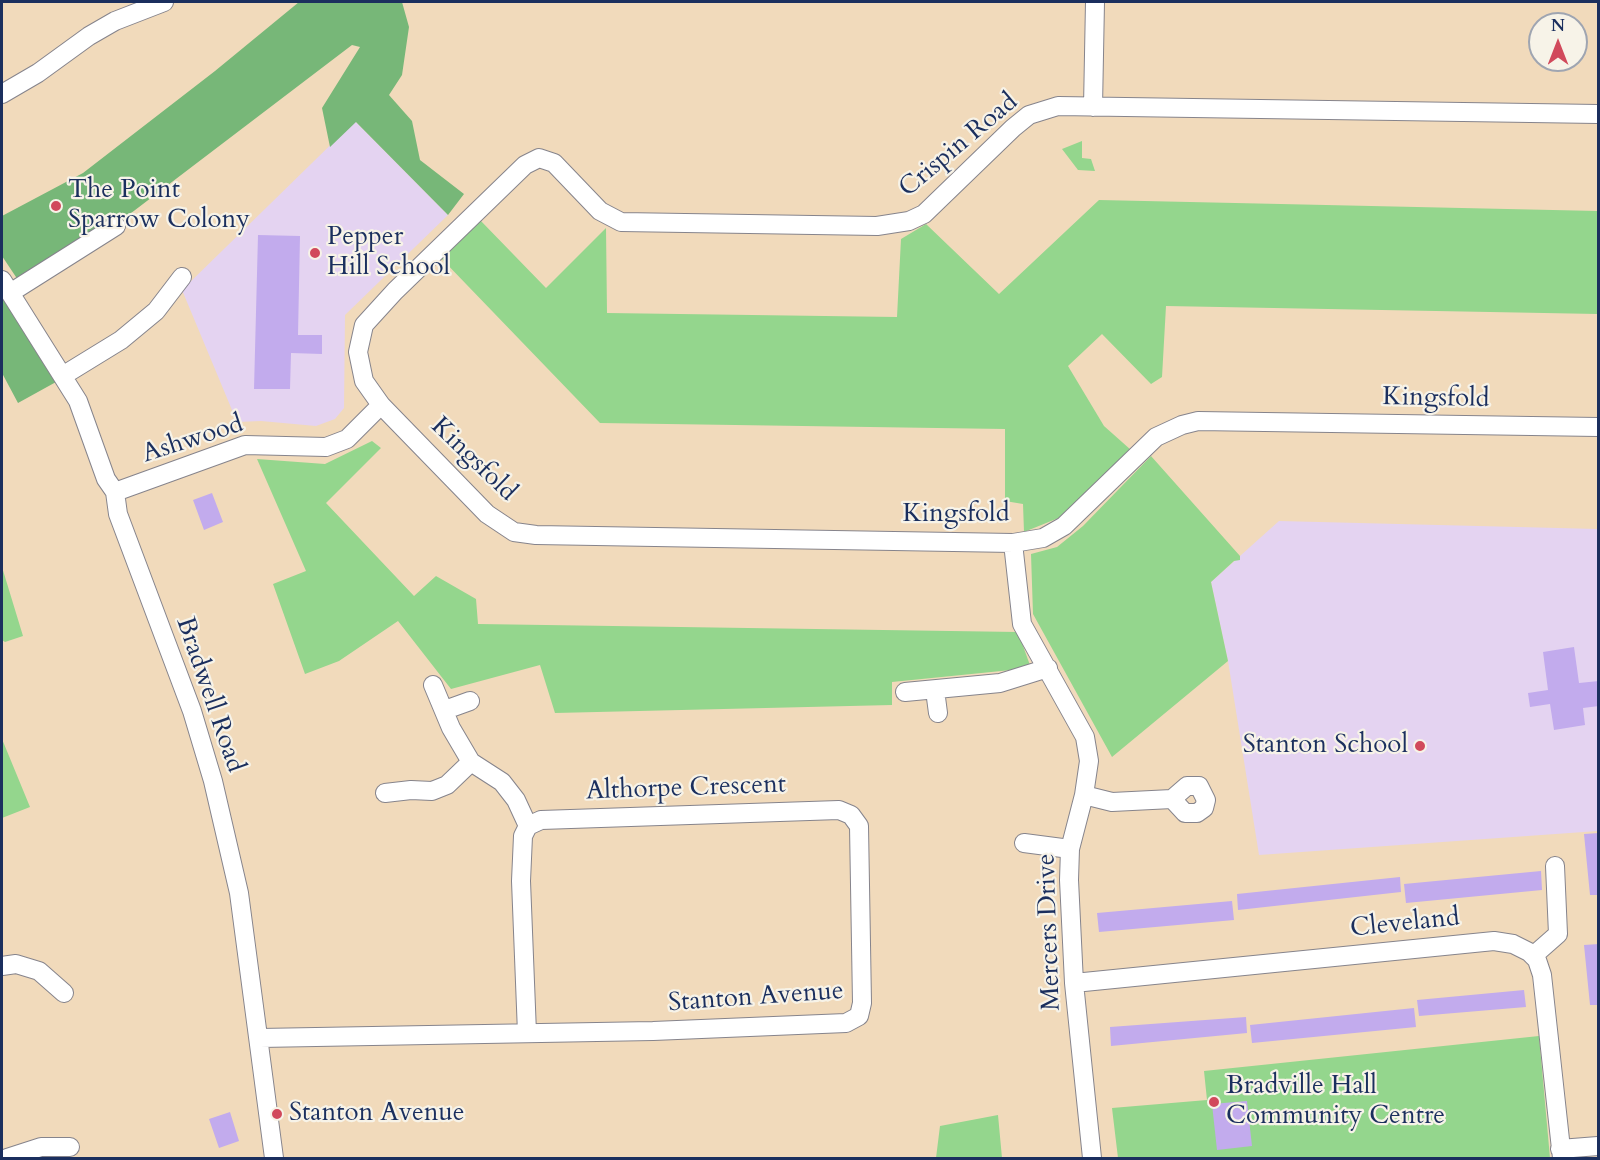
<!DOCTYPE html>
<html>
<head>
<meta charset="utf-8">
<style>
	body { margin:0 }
	#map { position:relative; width:1600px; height:1160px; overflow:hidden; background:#f1dabb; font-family:Cardo,serif }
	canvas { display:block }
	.frame { position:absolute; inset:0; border:3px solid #1b2f5e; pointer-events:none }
	.north { position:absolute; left:1528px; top:12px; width:60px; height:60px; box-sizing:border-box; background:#f7f3e8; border:2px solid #9fa5b1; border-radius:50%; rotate:0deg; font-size:16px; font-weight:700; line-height:24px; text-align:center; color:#1b2f5e }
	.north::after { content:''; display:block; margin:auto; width:21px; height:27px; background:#d1495b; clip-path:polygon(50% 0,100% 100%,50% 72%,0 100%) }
</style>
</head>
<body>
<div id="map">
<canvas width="1600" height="1160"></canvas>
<div class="frame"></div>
<div class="north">N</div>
</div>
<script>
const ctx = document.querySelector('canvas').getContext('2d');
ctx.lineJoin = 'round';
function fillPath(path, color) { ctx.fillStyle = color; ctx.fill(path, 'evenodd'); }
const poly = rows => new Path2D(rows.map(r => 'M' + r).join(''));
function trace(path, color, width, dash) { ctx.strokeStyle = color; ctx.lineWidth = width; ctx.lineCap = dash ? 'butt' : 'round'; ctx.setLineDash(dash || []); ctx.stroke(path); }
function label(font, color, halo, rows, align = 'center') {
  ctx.font = font + ' Cardo,serif'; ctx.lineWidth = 4.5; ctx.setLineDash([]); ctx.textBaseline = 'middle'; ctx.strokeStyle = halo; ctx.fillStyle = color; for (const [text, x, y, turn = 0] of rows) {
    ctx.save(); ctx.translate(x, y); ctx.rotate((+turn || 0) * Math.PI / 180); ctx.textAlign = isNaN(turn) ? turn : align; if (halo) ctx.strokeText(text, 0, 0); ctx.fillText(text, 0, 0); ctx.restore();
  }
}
const built = poly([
	[355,121,448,215,345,315,344,408,335,419,316,426,261,421,237,422,182,290],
	[1279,521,1598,529,1598,831,1259,855,1228,661,1211,582]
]);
const green = poly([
	[1082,141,1082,158,1091,159,1095,171,1078,170,1062,149],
	[1099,200,1598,211,1598,314,1166,306,1162,377,1151,384,1102,334,1068,366,1104,426,1131,450,1061,517,1024,532,1023,504,1005,501,1005,429,600,423,440,257,480,220,546,288,606,228,607,313,897,317,901,239,926,224,999,294],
	[372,441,381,448,326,503,414,596,436,576,476,599,478,624,1018,632,1031,668,892,682,892,705,555,713,540,665,451,689,398,621,339,661,305,674,273,584,306,571,257,459,325,464],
	[1151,456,1240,556,1240,560,1234,561,1211,582,1228,661,1112,757,1033,614,1031,554,1057,547,1083,526],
	[2,567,23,636,5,642,2,640],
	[2,739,30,807,2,818],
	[1539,1036,1550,1158,1118,1158,1112,1108,1207,1100,1204,1071],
	[998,1115,1002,1158,936,1158,940,1126]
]);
const forest = poly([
	[299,2,402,2,409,27,402,75,389,95,412,121,420,160,464,194,448,215,356,122,330,147,322,108,360,47,352,45,97,239,18,280,2,256,2,216,83,173,215,71],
	[2,295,56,382,18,403,2,373]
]);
const building = poly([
	[258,235,300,236,298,335,322,335,322,354,291,353,290,389,254,389],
	[212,493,223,522,204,530,193,500],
	[1574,647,1579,683,1599,681,1599,706,1583,708,1585,725,1554,730,1550,704,1530,707,1528,693,1548,690,1543,652],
	[1599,833,1599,895,1590,895,1584,834],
	[1541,871,1542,890,1406,903,1404,884],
	[1400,877,1401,892,1238,910,1237,894],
	[1232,901,1234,920,1099,932,1097,913],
	[1599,944,1599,1005,1590,1005,1584,945],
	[1524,990,1526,1007,1419,1016,1417,1000],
	[1414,1008,1416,1027,1252,1043,1250,1025],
	[1246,1017,1247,1033,1111,1046,1110,1027],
	[1247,1101,1252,1146,1217,1150,1212,1104],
	[230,1112,239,1141,219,1148,209,1119]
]);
const minor = poly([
	[2,94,38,73,89,36,115,21,164,2],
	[1093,107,1095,2],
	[1598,114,1058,106,1029,115,1013,128,924,214,909,221,877,226,621,222,600,211,554,163,539,158,525,165,395,291,364,325,358,352,364,381,381,405,487,514,514,532,536,535,1013,543,1043,538,1064,526,1156,437,1182,425,1198,421,1598,427],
	[2,280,78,401,106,479,115,492,118,514,192,711,213,781,239,893,274,1158],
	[10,293,116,226],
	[64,375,121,340,156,311,182,277],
	[115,492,245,445,326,447,347,439,381,405],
	[1013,543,1022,624,1085,737,1089,761,1084,795,1070,849,1069,880,1074,983,1092,1158],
	[433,685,451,728,471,762,502,782,516,800,528,826],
	[935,690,938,713],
	[905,692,1000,683,1048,668],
	[445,710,470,701],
	[385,793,411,790,432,791,447,785,471,762],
	[1084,795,1112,802,1172,799,1187,786,1199,786,1206,800,1204,808,1197,813,1185,813,1172,799],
	[1024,843,1070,849],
	[1533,956,1558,934,1555,866],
	[2,966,16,964,39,971,64,993],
	[1074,983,1494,941,1513,944,1529,952,1537,960,1542,975,1562,1158],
	[260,1038,653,1031,846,1023,859,1016,862,1003,859,826,851,815,839,810,541,820,528,826,523,836,521,881,527,1033],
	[1560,1149,1598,1146],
	[7,1158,41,1147,70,1147]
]);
const markers = [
	[56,206,6,"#d1495b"],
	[315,253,6,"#d1495b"],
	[1420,746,6,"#d1495b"],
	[1214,1102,6,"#d1495b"],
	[277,1114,6,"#d1495b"]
];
const streetNames = [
	["Crispin Road",959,146,-40],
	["Kingsfold",1436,399,1],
	["Ashwood",193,440,-18],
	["Kingsfold",473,460,44],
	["Kingsfold",956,515],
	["Bradwell Road",209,695,71],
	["Althorpe Crescent",686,789,-2],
	["Cleveland",1405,924,-6],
	["Mercers Drive",1050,932,-92],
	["Stanton Avenue",756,998,-4]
];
const poiNames = [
	["The Point",68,191],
	["Sparrow Colony",68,221],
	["Pepper",327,238],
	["Hill School",327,268],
	["Stanton School",1408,746,"right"],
	["Bradville Hall",1226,1087],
	["Community Centre",1226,1117],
	["Stanton Avenue",289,1114]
];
fillPath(built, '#e4d3f1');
fillPath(green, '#94d68d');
fillPath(forest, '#77b778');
fillPath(building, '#c2abed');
trace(minor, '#86848c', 20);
trace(minor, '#fff', 18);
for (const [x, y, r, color] of markers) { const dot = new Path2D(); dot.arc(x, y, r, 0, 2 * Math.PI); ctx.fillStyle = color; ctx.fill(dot); trace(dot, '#f7f3e8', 2); }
label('26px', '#1b2f5e', '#f7f3e8', streetNames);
label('26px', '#1b2f5e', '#f7f3e8', poiNames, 'left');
</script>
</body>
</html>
